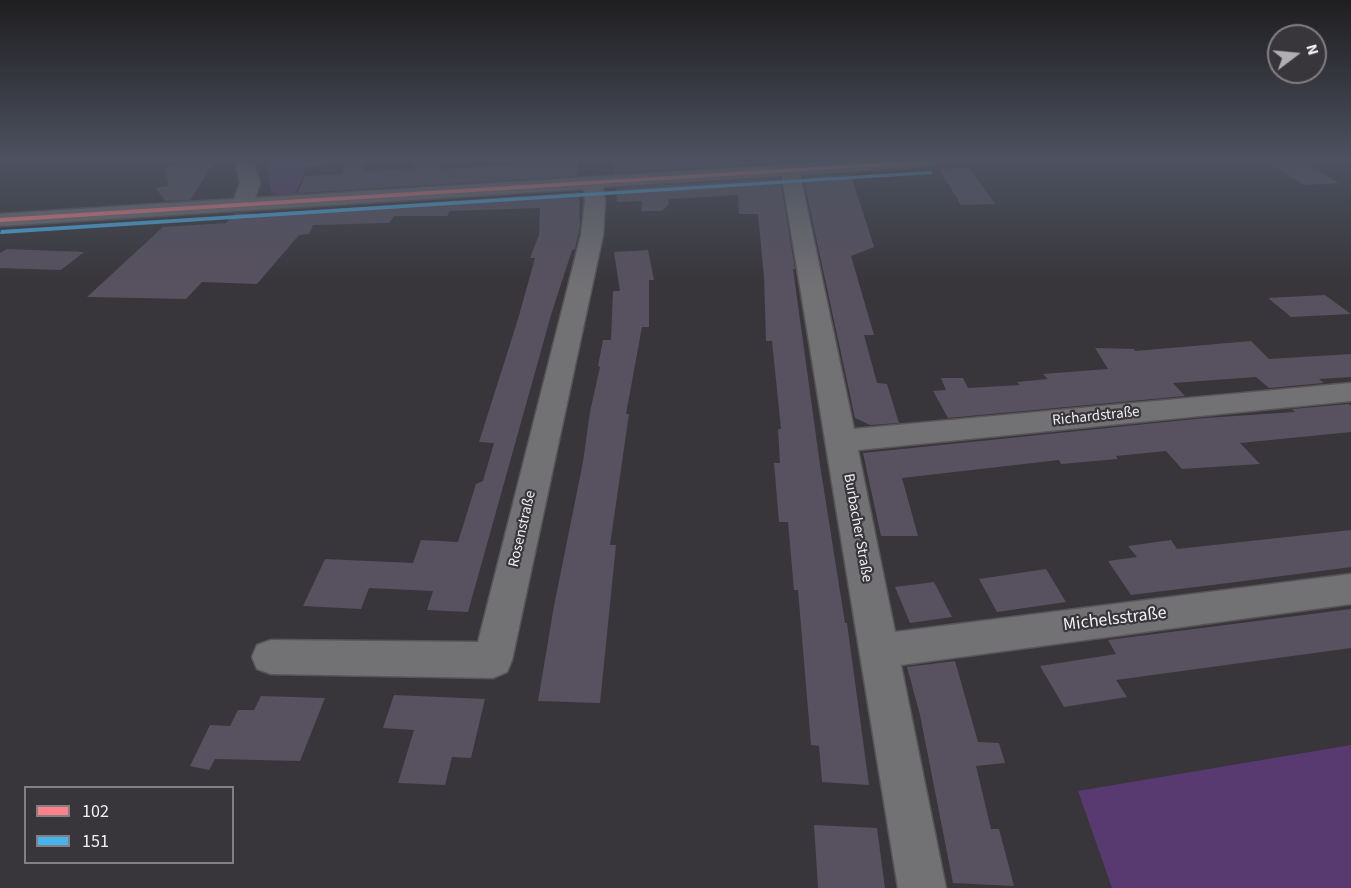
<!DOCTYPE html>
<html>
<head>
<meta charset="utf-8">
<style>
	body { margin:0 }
	#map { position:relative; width:1351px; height:888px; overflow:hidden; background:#38363a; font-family:"Source Sans 3",sans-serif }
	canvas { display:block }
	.legend { position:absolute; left:24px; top:786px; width:210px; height:78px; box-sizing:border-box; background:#38353b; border:2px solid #827f85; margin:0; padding:8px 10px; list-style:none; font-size:18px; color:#f1eff3 }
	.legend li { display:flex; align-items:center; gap:12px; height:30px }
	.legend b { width:30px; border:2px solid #827f85 }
	.north { position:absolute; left:1267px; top:24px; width:60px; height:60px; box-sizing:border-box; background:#38353b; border:2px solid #827f85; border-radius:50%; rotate:74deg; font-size:16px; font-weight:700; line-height:24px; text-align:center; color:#f1eff3 }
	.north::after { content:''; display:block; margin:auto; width:21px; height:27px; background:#b0aeb2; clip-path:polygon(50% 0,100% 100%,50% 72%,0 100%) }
</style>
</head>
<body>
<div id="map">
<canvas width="1351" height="888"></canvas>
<ul class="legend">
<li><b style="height:8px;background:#ff8088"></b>102</li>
<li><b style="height:8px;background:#46b3eb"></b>151</li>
</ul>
<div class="north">N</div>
</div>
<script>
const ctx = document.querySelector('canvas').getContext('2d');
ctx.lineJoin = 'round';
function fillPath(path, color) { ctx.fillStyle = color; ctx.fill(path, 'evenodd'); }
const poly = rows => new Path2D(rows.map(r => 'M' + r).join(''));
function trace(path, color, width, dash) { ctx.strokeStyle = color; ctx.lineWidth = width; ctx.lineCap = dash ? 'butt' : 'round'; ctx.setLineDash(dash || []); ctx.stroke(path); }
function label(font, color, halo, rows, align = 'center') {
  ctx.font = font + ' "Source Sans 3",sans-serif'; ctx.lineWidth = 4.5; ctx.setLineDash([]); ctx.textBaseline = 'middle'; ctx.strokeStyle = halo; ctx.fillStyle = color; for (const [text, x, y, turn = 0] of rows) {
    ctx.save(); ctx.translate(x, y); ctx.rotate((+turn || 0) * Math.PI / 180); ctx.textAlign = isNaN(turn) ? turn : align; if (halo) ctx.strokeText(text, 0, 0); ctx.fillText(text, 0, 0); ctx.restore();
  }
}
const green = poly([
	[271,161,351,161,307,167,295,194,282,195,274,194,271,190,265,162],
	[1351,745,1351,888,1112,888,1078,791]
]);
const building = poly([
	[215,161,190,200,166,201,155,188,169,186,163,167,189,162,190,165],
	[359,161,363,161,364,171,413,169,415,161,443,161,441,169,578,161,578,176,298,193,305,176,343,174,342,163],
	[614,161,814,161,615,173],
	[1265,161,1302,161,1339,183,1304,185],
	[969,167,995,204,961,205,939,169],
	[847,174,851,175,874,247,851,256,874,335,864,335,877,383,887,384,899,423,870,425,855,418,803,177],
	[780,178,795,269,793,269,820,465,845,623,847,623,869,785,822,782,819,746,811,745,798,590,794,590,788,522,779,522,774,463,780,463,778,429,781,429,772,341,766,341,764,277,758,214,739,214,738,195,668,199,669,204,662,211,641,211,642,201,617,202,616,188],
	[579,192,580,226,575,249,572,250,551,315,468,612,427,610,433,591,369,588,361,609,303,606,325,559,413,563,421,540,458,542,476,484,483,481,494,443,479,442,518,319,535,258,530,258,539,235,540,208,450,211,447,216,394,216,389,223,313,225,309,234,299,235,257,284,202,282,186,299,87,297,163,227,226,223,235,213,258,214],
	[7,249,84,252,61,270,0,268,0,253],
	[648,250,654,280,649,280,649,327,642,327,626,414,629,414,610,545,616,545,600,703,538,701,554,606,583,462,590,412,600,367,598,366,603,340,611,340,613,291,620,291,614,252],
	[1325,295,1351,314,1291,317,1268,298],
	[1251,341,1269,359,1351,354,1351,377,1319,379,1324,383,1269,388,1256,377,1173,383,1185,396,948,418,933,391,946,390,941,378,963,378,968,388,1020,385,1017,382,1048,379,1043,374,1108,369,1095,348,1134,349,1135,351],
	[1349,404,1351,406,1351,432,1240,443,1260,464,1182,469,1166,451,1116,456,1118,459,1061,464,1059,460,902,478,918,536,881,536,863,453,1205,418,1295,412,1292,409],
	[1351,530,1351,567,1236,582,1131,595,1108,561,1137,557,1128,546,1171,540,1177,549],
	[1046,569,1066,602,997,612,979,579],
	[934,582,952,617,910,623,895,587],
	[1351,609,1351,648,1116,680,1127,697,1064,707,1040,666,1116,654,1108,640],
	[955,661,978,742,999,743,1005,763,976,766,991,829,999,829,1014,886,953,883,920,715,907,667],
	[394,695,485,699,471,758,452,757,445,785,398,783,414,730,383,728],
	[261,696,325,698,300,761,215,759,209,770,190,766,210,725,230,726,238,710,254,710],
	[814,825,877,828,885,888,818,888]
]);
const path = poly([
	[1216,161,1232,162,1230,161],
	[1228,163,1236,168]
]);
const minor = poly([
	[235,161,253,161,260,183,255,198,846,161,938,161,935,165,929,166,800,175,854,429,1351,383,1351,401,858,450,895,632,1351,574,1351,604,901,665,946,888,898,888,782,176,603,187,605,201,603,235,512,660,507,672,493,678,271,674,257,669,252,657,257,645,271,640,478,642,581,235,585,201,584,189,0,226,0,214,234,199,240,183,235,161]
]);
const bus1 = poly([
	[907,161,932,161,929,163,0,222,0,218,907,161]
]);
const bus2 = poly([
	[930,171,932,172,932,174,0,234,1,230,930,171]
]);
const streetNames = [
	["Richardstraße",1096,417,-6],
	["Burbacher Straße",857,528,80],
	["Rosenstraße",523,529,-77]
];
const nearStreetnames = [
	["Michelsstraße",1115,620,-7]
];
fillPath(green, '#583a70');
fillPath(building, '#58515f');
trace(minor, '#575558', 3);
trace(path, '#6f6d71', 2, [2, 3]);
fillPath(minor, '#727174');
fillPath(bus1, '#ff8088');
fillPath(bus2, '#46b3eb');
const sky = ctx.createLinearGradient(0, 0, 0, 285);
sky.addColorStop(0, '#1f1e20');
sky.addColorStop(0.56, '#4d5260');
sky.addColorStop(1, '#4d526000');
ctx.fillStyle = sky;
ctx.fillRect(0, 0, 1351, 285);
label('15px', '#f1eff3', '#38353b', streetNames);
label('18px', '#f1eff3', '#38353b', nearStreetnames);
</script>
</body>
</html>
